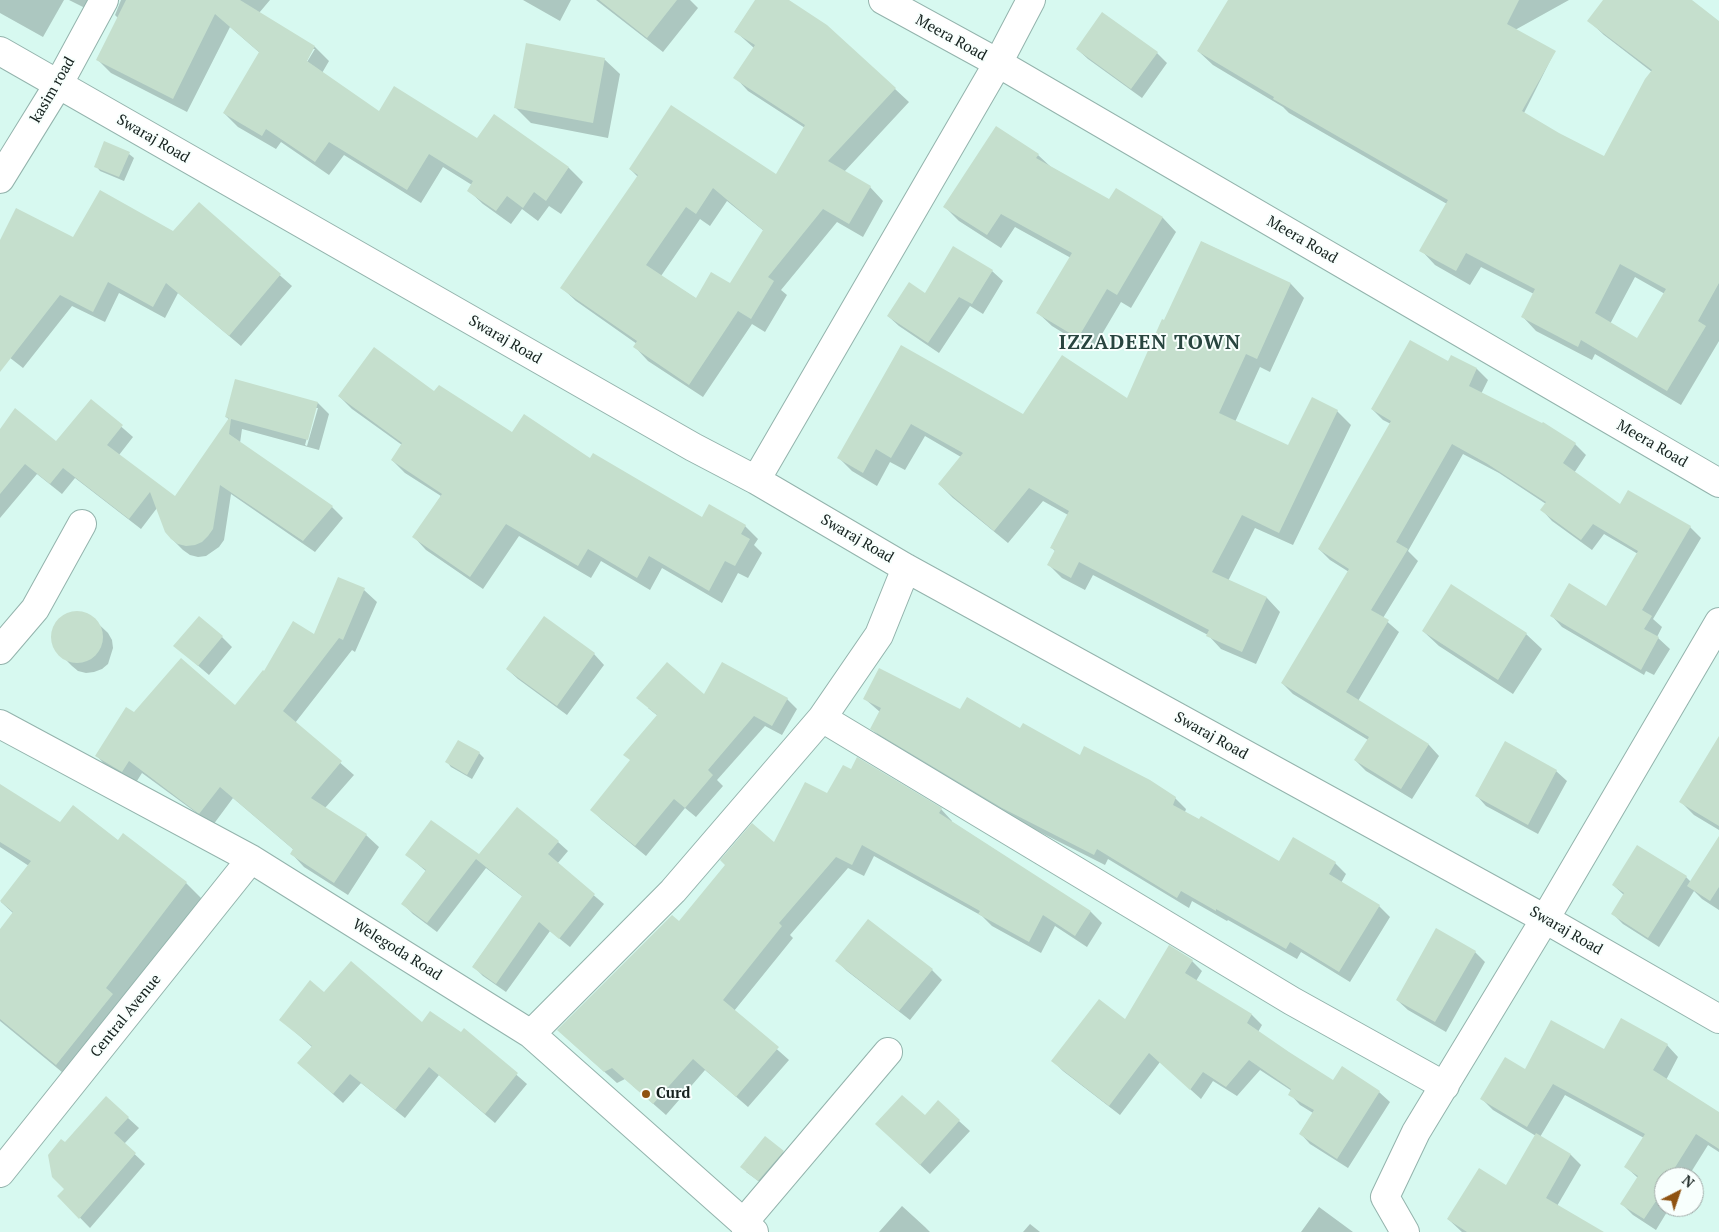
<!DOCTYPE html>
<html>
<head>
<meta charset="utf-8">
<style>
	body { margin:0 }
	#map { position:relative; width:1719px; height:1232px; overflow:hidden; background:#d7f9f0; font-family:"PT Serif",serif }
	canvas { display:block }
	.north { position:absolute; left:1654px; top:1167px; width:50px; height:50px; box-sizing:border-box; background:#f8fffd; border:1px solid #9da6a4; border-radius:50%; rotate:41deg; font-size:14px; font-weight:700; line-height:20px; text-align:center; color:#15211e }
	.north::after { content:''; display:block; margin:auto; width:18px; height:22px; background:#8f5312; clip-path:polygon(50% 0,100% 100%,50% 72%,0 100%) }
</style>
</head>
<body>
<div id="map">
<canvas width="1719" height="1232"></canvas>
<div class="north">N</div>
</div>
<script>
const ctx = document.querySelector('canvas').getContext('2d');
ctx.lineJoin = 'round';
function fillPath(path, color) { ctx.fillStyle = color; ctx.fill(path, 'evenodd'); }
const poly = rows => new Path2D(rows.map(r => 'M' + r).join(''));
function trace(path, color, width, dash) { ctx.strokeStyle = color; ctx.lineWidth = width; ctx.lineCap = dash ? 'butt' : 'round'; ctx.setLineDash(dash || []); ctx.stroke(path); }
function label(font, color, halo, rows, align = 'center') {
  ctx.font = font + ' "PT Serif",serif'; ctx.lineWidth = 4; ctx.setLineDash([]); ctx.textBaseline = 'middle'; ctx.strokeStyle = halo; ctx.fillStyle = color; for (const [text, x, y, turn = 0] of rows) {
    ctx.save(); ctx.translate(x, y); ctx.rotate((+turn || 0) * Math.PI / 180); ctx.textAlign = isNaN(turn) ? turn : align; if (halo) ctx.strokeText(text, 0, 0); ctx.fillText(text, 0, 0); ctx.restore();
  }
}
const shadow = poly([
	[0,0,64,0,43,37,0,13],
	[69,0,111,0,99,15],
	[121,0,270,0,259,13,315,47,329,61,322,73,379,112,478,140,494,116,569,168,583,182,561,214,549,206,538,221,522,209,511,224,483,204,468,190,472,185,443,167,421,203,344,155,329,175,281,142,276,149,238,127,224,113,260,53,230,27,187,112,111,73,97,59,118,18,115,15],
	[312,49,315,49,304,67],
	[523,0,571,0,560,21],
	[596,0,690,0,698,8,663,52],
	[756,0,787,0,895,89,909,102,844,172,870,187,883,201,863,237,837,222,781,290,787,295,765,332,752,324,703,397,648,361,635,347,637,344,576,301,562,288,638,177,630,169,777,176,805,128,748,91,735,77,754,48,735,31],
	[727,201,764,231,731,284,697,299,661,276,700,219,710,226],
	[1229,0,1569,0,1515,30,1552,57,1524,113,1559,134,1604,157,1652,72,1604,35,1589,21,1606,0,1663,0,1719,22,1719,341,1681,405,1595,354,1592,360,1536,331,1522,316,1534,294,1481,267,1470,285,1435,265,1421,250,1447,204,1289,113,1283,107,1213,65,1198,51],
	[1635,277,1665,294,1638,340,1610,324],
	[1077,49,1157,53,1167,63,1142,98,1088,59],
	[604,59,620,74,608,138,531,123,516,108],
	[129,154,134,158,124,181,100,171,96,166],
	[1038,155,1051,167,1110,201,1116,190,1163,218,1176,232,1131,308,1121,302,1092,351,1052,326,1038,313,1071,258,1015,227,1001,248,959,221,945,207],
	[199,204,292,286,241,346,178,293,165,318,119,293,105,322,72,306,23,368,0,350,0,243,173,233],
	[1202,242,1291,284,1304,298,1270,372,1260,367,1235,422,1288,447,1337,411,1351,425,1293,545,1255,528,1228,581,1267,598,1280,612,1256,664,1221,649,1208,635,1093,575,1085,590,1062,578,1049,565,1056,552,1051,547,1068,515,1043,501,1008,543,953,498,939,484,961,457,925,436,905,470,890,462,877,486,852,471,839,458,901,346,1024,416,1128,400],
	[992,271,1003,281,983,314,970,306,939,353,899,326,888,316,926,295],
	[1451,357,1477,369,1488,380,1481,394,1542,425,1543,423,1575,444,1586,455,1574,473,1620,506,1690,527,1701,538,1653,619,1662,627,1657,637,1670,649,1654,675,1646,671,1644,675,1562,627,1552,616,1606,608,1638,554,1604,534,1592,550,1552,521,1542,510,1546,504,1499,473,1463,454,1408,551,1418,561,1383,618,1399,632,1358,701,1429,745,1439,756,1412,799,1366,771,1355,760,1368,740,1293,694,1282,683,1349,572,1330,560,1319,549,1391,424,1383,420,1372,409,1448,363],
	[435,393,513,434,590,460,702,518,745,526,758,539,754,545,762,553,748,578,738,573,722,603,662,568,650,590,601,561,591,578,519,536,483,589,426,550,414,537,441,496,405,473,392,460,402,445,352,409,339,396],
	[92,401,133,437,119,455,175,497,230,420,226,417,318,403,329,414,319,450,242,429,240,443,332,507,343,518,315,552,231,494,224,540,219,547,206,556,198,557,190,555,183,550,171,538,157,508,141,529,75,478,62,494,37,474,0,518,0,431,57,443],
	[315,408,318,408,307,446,305,445],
	[364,590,377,602,355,652,352,650,295,723,354,775,325,808,366,835,379,847,348,895,304,867,292,854,294,850,233,798,213,825,142,773,135,784,109,769,97,756,134,713,235,707,264,672,314,635],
	[75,613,91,617,108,633,112,640,113,648,108,664,102,669,94,672,86,673,78,671,72,666,55,649,53,642,55,626,60,619,67,615],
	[545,618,594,654,604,665,567,715,518,679,507,669],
	[1423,631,1526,634,1542,649,1513,694,1439,646],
	[222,637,232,647,209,675,175,646],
	[704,696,787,699,797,709,782,735,765,726,717,780,723,786,696,817,685,808,646,856,602,820,592,810,631,761,658,716,648,708],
	[865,699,961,711,1021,730,1175,798,1186,809,1185,812,1279,863,1335,863,1346,874,1341,883,1379,906,1390,917,1350,982,1301,952,1297,959,1228,920,1227,921,1192,901,1189,908,1108,859,1105,865,1014,819,883,740,872,729,880,712],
	[479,753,484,758,472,779,451,767,447,762],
	[1719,758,1719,830,1694,815,1681,802],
	[1556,771,1567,781,1538,834,1486,806,1476,795],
	[0,786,61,824,118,842,123,835,186,883,204,901,74,1082,0,1021,0,931,14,914,1,902,29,866,0,847],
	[828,795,941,809,952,821,952,822,1091,912,1102,923,1087,947,1055,926,1041,953,992,926,982,916,874,856,864,876,848,868,790,935,793,938,734,1011,789,1060,748,1107,705,1070,666,1115,625,1079,617,1083,570,1041,679,923,774,843],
	[1719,839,1719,910,1702,899,1694,891,1659,947,1623,924,1613,914,1624,895,1613,885,1686,877,1691,882],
	[558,842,568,851,557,864,604,904,570,947,550,931,506,992,483,976,473,966,523,897,486,868,437,932,413,914,403,904,427,872,407,855,479,856],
	[1475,952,1485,962,1446,1032,1408,1010,1397,1000],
	[837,961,932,970,942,980,910,1020,847,971],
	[1192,961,1202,971,1196,981,1252,1015,1262,1025,1258,1032,1333,1082,1379,1092,1390,1102,1348,1168,1310,1144,1300,1133,1313,1113,1300,1105,1290,1094,1292,1091,1260,1070,1237,1096,1213,1081,1201,1099,1160,1062,1120,1115,1063,1071,1053,1061,1125,1021],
	[324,993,461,1034,464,1029,527,1084,495,1123,439,1075,405,1118,361,1083,343,1103,298,1063,312,1047,280,1019],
	[1667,1045,1678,1057,1666,1080,1719,1114,1719,1152,1708,1145,1688,1177,1664,1177,1664,1207,1670,1207,1656,1230,1633,1215,1622,1204,1638,1178,1626,1167,1644,1138,1565,1095,1540,1137,1571,1155,1581,1165,1557,1206,1595,1232,1462,1232,1448,1219,1507,1186,1536,1136,1493,1110,1481,1098,1525,1071,1604,1051],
	[106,1098,139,1128,124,1144,145,1164,90,1228,59,1196,65,1189,65,1144],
	[938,1102,970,1131,930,1174,887,1134,925,1117],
	[783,1152,788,1156,764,1185,746,1172],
	[902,1206,925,1227,930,1232,879,1232],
	[1319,1207,1353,1232,1301,1232],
	[1030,1224,1040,1232,1023,1232]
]);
const building = poly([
	[126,0,240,0,315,46,307,61,379,111,394,86,477,138,494,114,569,167,546,201,534,192,523,208,507,196,496,211,467,191,473,181,429,154,407,190,329,142,315,162,266,129,262,136,223,113,259,52,215,14,173,99,96,60],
	[599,0,677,0,647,38],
	[755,0,789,0,827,25,896,88,828,161,871,186,849,224,823,209,768,277,774,281,751,319,738,311,689,385,633,347,637,341,560,288,638,175,629,169,671,105,776,174,805,125,733,78,755,45,734,32],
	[713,188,763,230,730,283,711,272,696,298,646,265,686,207,696,214],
	[1228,0,1519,0,1507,24,1556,51,1522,111,1559,133,1604,156,1645,79,1652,70,1587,21,1603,0,1692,0,1719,21,1719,283,1698,321,1706,326,1667,391,1581,340,1578,347,1521,317,1535,289,1466,253,1456,271,1419,251,1448,200,1273,99,1274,97,1197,51],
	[1620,264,1666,289,1637,338,1595,313],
	[1102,12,1158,52,1131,89,1076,49],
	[526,43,605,58,593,123,514,108],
	[996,126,1039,154,1036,158,1109,199,1116,188,1163,217,1117,295,1107,289,1078,338,1036,313,1072,253,1001,214,987,235,943,207],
	[104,141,130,152,119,177,94,167],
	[100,190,173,231,199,202,281,274,229,336,166,283,153,307,108,282,93,312,60,295,0,372,0,240,16,208,73,237],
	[1201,241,1291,283,1257,359,1246,354,1219,413,1288,445,1312,397,1338,410,1279,533,1242,515,1212,572,1267,597,1242,652,1206,636,1209,630,1079,562,1071,578,1047,565,1055,550,1050,548,1069,511,1029,488,994,531,938,484,963,453,911,424,891,458,876,449,863,473,837,458,901,345,1023,414,1062,355,1127,398,1162,319,1164,320],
	[953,246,993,270,972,304,959,297,928,343,887,316,909,282,925,293],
	[1410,340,1448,361,1451,355,1477,368,1469,386,1542,423,1543,422,1576,443,1563,463,1620,504,1628,490,1691,526,1642,610,1652,616,1644,629,1659,637,1641,670,1550,616,1569,583,1606,606,1638,551,1593,524,1581,540,1540,510,1546,502,1486,463,1452,444,1396,542,1408,549,1371,610,1389,620,1346,692,1429,744,1401,789,1354,760,1369,737,1281,683,1349,569,1318,549,1391,421,1371,409],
	[374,347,434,391,439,385,512,432,524,414,590,458,593,453,702,517,709,504,746,525,741,534,750,539,735,566,725,561,709,591,649,556,637,578,588,549,578,566,506,524,470,577,412,537,442,494,391,460,402,443,338,396],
	[235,379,318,402,308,440,231,419,229,434,333,506,303,541,220,485,213,529,208,536,202,542,195,545,186,546,178,544,171,539,165,532,150,492,129,519,63,468,50,484,25,464,0,494,0,429,15,408,56,441,91,399,123,425,107,445,175,496,229,418,225,417],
	[338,577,365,588,343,640,339,638,283,711,342,761,311,798,367,834,334,883,290,854,293,849,220,787,199,814,129,761,122,772,95,756,126,707,134,712,181,658,235,705,263,670,264,671,293,621,314,634],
	[1451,584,1527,633,1498,680,1422,631],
	'51 637a26 26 0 1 1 52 0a26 26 0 1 1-52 0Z',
	[199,616,223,636,198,666,173,646],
	[544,616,595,653,557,706,506,669],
	[667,662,704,694,722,662,788,698,772,726,754,716,708,770,713,775,685,808,674,799,635,846,590,810,630,760,623,755,657,715,636,698],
	[879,668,960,709,967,697,1020,728,1023,723,1080,755,1084,746,1150,780,1176,797,1173,805,1199,819,1201,816,1279,861,1293,837,1336,862,1329,874,1380,905,1339,972,1290,942,1286,949,1216,909,1216,911,1181,891,1177,898,1097,849,1094,855,1002,808,870,729,881,708,863,699],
	[1719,736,1719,826,1679,802],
	[458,740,480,752,467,775,445,762],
	[1505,741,1557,770,1528,825,1475,796],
	[857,757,942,808,939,813,1091,911,1075,936,1043,915,1029,942,978,914,980,911,862,845,852,865,836,857,779,923,782,926,723,1000,779,1047,736,1097,693,1059,653,1104,612,1068,604,1072,557,1030,672,915,679,921,725,865,720,860,752,823,774,842,805,782,827,793,843,765,851,769],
	[0,784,60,822,73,805,118,840,123,833,187,882,106,988,113,994,56,1065,0,1019,0,929,13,912,0,901,31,861,0,842],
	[517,807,559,841,548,854,595,894,559,939,539,922,496,984,472,967,522,896,476,859,427,923,401,904,426,870,405,855,431,820,479,854],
	[1719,836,1719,887,1710,901,1687,886],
	[1637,845,1687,876,1648,938,1611,914,1624,893,1612,885],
	[868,919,933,969,899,1011,835,961],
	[1436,928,1476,951,1435,1022,1396,1000],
	[1169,945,1193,960,1185,973,1252,1014,1247,1023,1289,1052,1333,1080,1342,1066,1380,1091,1337,1159,1299,1134,1314,1110,1288,1095,1291,1089,1249,1060,1226,1087,1203,1072,1190,1090,1149,1053,1109,1106,1051,1061,1099,999,1125,1019],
	[351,961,422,1022,430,1011,461,1032,464,1028,518,1073,485,1114,429,1067,395,1110,350,1074,333,1094,297,1063,312,1046,279,1020,310,980,324,992],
	[1621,1018,1668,1044,1653,1070,1719,1112,1719,1149,1696,1134,1669,1177,1664,1177,1664,1184,1658,1194,1660,1195,1644,1219,1620,1204,1638,1176,1624,1167,1645,1134,1553,1084,1527,1127,1480,1099,1505,1057,1525,1069,1551,1020,1604,1049],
	[902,1095,925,1115,938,1100,960,1120,920,1165,875,1124],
	[106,1096,129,1117,114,1133,136,1153,79,1219,57,1196,64,1189,52,1177,48,1155,61,1139,65,1142],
	[1536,1133,1571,1154,1546,1198,1604,1232,1467,1232,1447,1219,1479,1168,1506,1185],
	[765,1136,784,1151,758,1181,740,1167]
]);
const minor = poly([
	[883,0,998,63,1719,483],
	[0,51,693,447,756,480,906,568,1545,919,1719,1019],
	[0,179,58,85,104,0],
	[756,480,998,63,1031,0],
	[0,650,35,609,82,524],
	[822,718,1292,1001,1445,1086],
	[0,724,251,859,531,1034,754,1232],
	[531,1034,673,891,822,718,879,635,906,568],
	[0,1173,251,859],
	[743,1223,888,1052],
	[1405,1232,1385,1197,1416,1132,1545,919,1719,622]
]);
const markers = [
	[646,1094,5,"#8f5312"]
];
const streetNames = [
	["Meera Road",951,38,29],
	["kasim road",53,90,-60],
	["Swaraj Road",153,139,30],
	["Meera Road",1302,240,30],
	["Swaraj Road",505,340,30],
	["Meera Road",1652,444,30],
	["Swaraj Road",857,539,30],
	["Swaraj Road",1211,736,29],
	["Swaraj Road",1566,931,30],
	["Welegoda Road",397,950,32],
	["Central Avenue",126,1016,-51]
];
const poiNames = [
	["Curd",656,1094]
];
const districtNames = [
	["IZZADEEN TOWN",1150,343]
];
fillPath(shadow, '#0003');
fillPath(building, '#c5dfcd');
trace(minor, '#93b3ac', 30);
trace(minor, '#fff', 28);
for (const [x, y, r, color] of markers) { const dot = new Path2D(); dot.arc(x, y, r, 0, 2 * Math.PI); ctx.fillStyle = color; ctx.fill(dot); trace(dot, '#f8fffd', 2); }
label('15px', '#15211e', '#f8fffd', streetNames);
label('bold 15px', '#15211e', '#f8fffd', poiNames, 'left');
ctx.letterSpacing = '1px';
label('bold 20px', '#28453f', '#f8fffd', districtNames);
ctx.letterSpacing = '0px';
</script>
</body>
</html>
